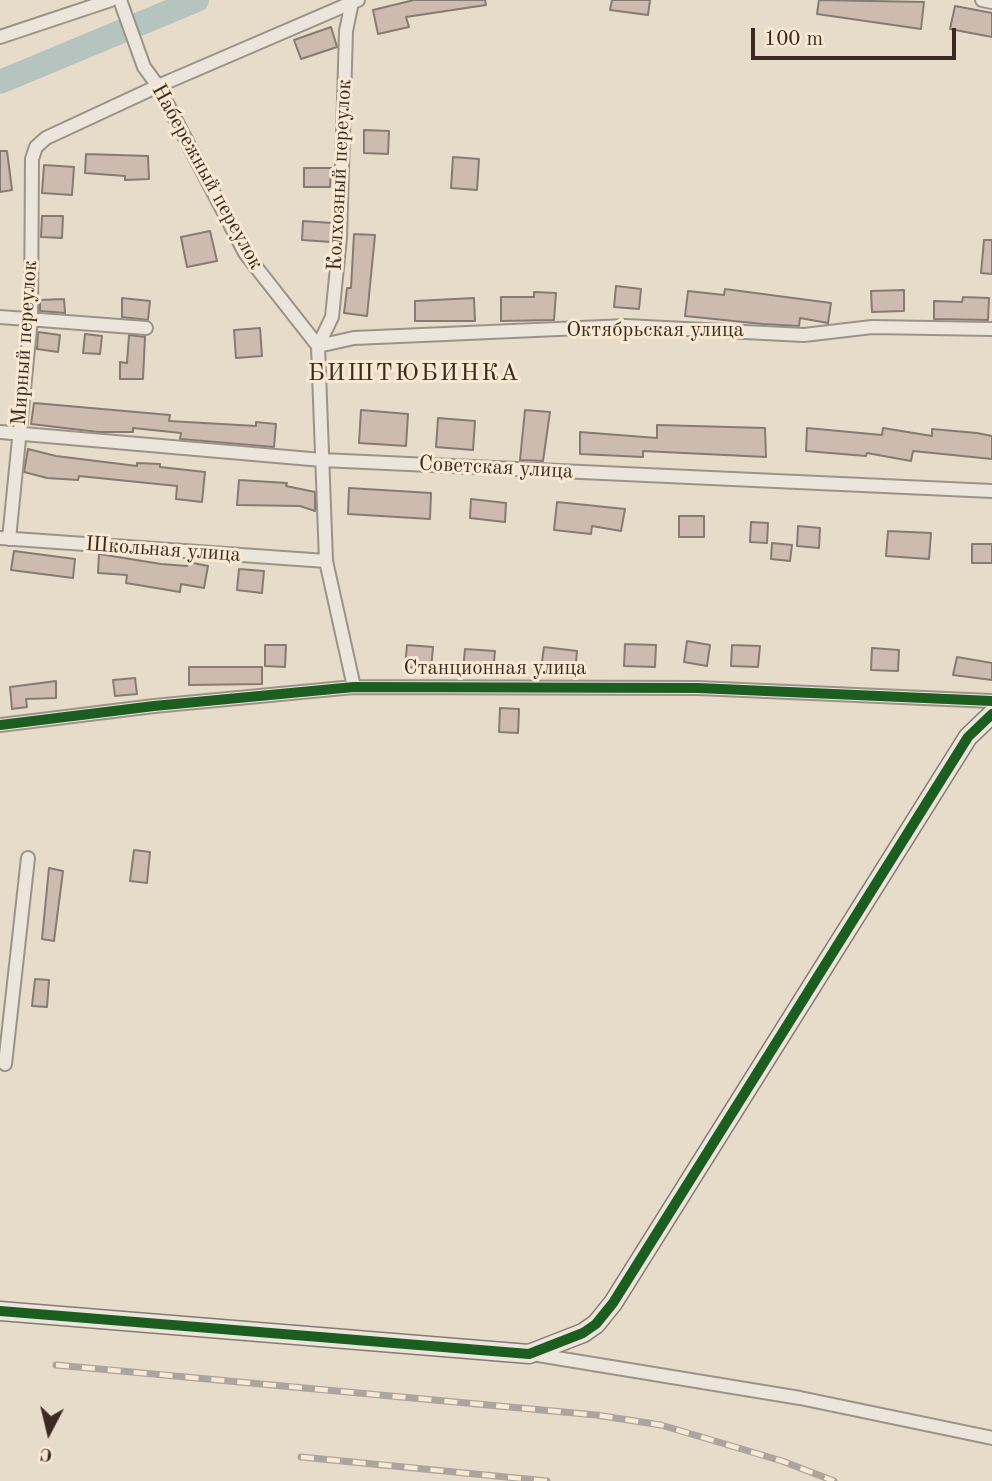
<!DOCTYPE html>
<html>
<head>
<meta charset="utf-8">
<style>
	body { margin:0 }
	#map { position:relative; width:992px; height:1481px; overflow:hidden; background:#e7dbc9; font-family:"Old Standard TT",serif }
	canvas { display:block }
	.north { position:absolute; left:14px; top:1397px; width:70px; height:70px; -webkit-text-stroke:5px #f8e9d3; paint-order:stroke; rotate:187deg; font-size:19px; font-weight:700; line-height:28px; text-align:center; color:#3c2922 }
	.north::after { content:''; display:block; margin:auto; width:24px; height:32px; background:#3c2922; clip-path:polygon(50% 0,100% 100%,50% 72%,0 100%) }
	.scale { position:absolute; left:751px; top:28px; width:205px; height:32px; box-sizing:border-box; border:4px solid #3c2922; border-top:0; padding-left:9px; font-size:21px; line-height:24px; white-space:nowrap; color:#3c2922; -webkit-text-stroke:5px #f8e9d3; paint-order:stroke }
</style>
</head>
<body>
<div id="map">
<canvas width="992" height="1481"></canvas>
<div class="north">С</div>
<div class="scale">100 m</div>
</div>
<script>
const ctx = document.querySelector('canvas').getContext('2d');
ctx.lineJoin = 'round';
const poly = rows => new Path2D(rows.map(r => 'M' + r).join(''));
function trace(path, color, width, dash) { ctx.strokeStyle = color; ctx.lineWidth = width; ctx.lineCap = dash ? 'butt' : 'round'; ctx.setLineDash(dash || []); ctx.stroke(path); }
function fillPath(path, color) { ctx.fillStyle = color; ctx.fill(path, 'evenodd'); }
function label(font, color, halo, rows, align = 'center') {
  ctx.font = font + ' "Old Standard TT",serif'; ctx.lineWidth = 6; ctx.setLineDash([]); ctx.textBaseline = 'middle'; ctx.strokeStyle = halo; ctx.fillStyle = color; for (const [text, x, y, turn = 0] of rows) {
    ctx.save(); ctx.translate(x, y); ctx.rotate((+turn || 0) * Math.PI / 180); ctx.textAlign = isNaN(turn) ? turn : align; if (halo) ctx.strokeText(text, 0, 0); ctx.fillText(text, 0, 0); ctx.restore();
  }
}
const river = poly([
	[0,82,197,0]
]);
const building = poly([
	[414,0,485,0,486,5,406,17,409,27,378,34,373,10,414,0],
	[612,0,650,0,648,15,610,10,612,0],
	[819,0,924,2,921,29,817,14,819,0],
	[955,6,992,13,992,37,950,29,955,6],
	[331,27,337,47,301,59,294,40,331,27],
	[364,130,389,131,388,154,364,153,364,130],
	[0,151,7,151,12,190,0,192,0,151],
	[86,154,148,156,149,179,125,180,125,176,85,173,86,154],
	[453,157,479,159,477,190,451,188,453,157],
	[44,165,74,167,72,195,42,193,44,165],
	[304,168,331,168,330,187,304,187,304,168],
	[42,216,63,216,62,238,41,237,42,216],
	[303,221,332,223,331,242,302,240,303,221],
	[210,231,217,261,187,267,181,237,210,231],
	[354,234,375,235,367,316,344,313,347,288,351,288,354,234],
	[984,240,992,240,992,274,981,273,984,240],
	[616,286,641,289,639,309,614,307,616,286],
	[725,289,831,303,828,323,800,318,799,326,763,324,685,316,688,291,724,295,725,289],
	[904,290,904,311,872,312,871,291,904,290],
	[534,292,556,293,554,320,501,321,501,297,534,297,534,292],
	[963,297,989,298,988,320,934,319,934,301,962,302,963,297],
	[122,298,150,301,148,320,122,317,122,298],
	[474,298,475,321,415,321,415,301,474,298],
	[64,299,65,313,40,311,40,300,64,299],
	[260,328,262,356,236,358,234,330,260,328],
	[38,332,60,335,58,352,37,349,38,332],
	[85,334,102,336,100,354,83,353,85,334],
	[129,335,145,337,143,379,120,379,120,362,127,363,129,335],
	[34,403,170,415,169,421,256,426,256,422,276,424,274,447,180,439,181,433,133,428,133,432,98,432,31,424,34,403],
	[361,410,408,414,406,446,359,443,361,410],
	[525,410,550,412,543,461,520,460,525,410],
	[438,418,475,421,473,450,436,447,438,418],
	[657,425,765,428,766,457,643,451,643,457,580,454,580,432,657,438,657,425],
	[807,428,882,435,883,428,932,436,932,429,977,433,992,436,992,459,913,451,911,461,867,453,866,456,806,451,807,428],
	[28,449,56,456,137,466,137,463,160,464,160,467,205,472,202,502,176,499,177,486,79,476,78,480,47,478,24,472,28,449],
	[239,480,287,483,286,486,315,492,315,511,300,506,237,505,239,480],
	[349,488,431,493,430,519,348,514,349,488],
	[471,499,506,503,505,522,470,518,471,499],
	[557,502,625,509,621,531,592,526,591,534,554,530,557,502],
	[679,516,704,516,704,537,679,537,679,516],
	[751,522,768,523,767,543,750,542,751,522],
	[798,526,820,528,819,548,797,546,798,526],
	[888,531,931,533,929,559,886,556,888,531],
	[772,543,792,545,790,561,771,559,772,543],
	[972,544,992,544,992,563,972,563,972,544],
	[14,551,75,559,73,578,11,570,14,551],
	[99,554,161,564,187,566,188,562,208,566,204,588,181,584,180,592,126,583,127,575,98,573,99,554],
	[239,569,264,571,262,593,237,590,239,569],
	[687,641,710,645,707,666,684,662,687,641],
	[625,644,656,645,655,667,624,666,625,644],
	[265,645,286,645,285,667,265,666,265,645],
	[407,645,433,647,431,669,405,667,407,645],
	[732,645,760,646,758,667,731,666,732,645],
	[544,647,577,651,575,673,541,669,544,647],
	[872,648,899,650,898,671,871,670,872,648],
	[465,649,495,651,493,672,463,670,465,649],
	[957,657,992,663,992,680,953,675,957,657],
	[189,667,262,667,262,684,189,685,189,667],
	[135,678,137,694,115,696,113,680,135,678],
	[56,681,56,698,26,699,27,707,12,709,10,687,56,681],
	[500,708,519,709,518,733,499,732,500,708],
	[134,850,150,852,147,883,130,881,134,850],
	[49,868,63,871,54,941,42,939,49,868],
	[35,979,49,980,47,1007,32,1006,35,979]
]);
const street = poly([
	[120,0,144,67,158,86,245,253,318,346,326,561,354,687],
	[982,0,992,2],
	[0,37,111,0],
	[0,317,146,328],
	[318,346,354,338,626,326,804,335,872,327,992,329],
	[318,346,332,317,340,238,346,31,352,2],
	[0,432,322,460,992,491],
	[0,538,326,561],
	[9,539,31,319,32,159,36,147,46,138,158,86,358,0],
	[0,725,154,706,354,687,698,688,992,701],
	[5,1064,28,858],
	[532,1354,800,1398,992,1438]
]);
const secondary = poly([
	[0,1311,529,1354,583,1333,596,1324,613,1303,968,737,992,714]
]);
const rail = poly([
	[56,1365,596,1415,661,1425,782,1461,834,1481],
	[301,1457,547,1481]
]);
const cycleway = poly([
	[0,725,154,706,354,687,698,688,992,701],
	[0,1311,529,1354,583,1333,596,1324,613,1303,968,737,992,714]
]);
const streetNames = [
	["Колхозный переулок",340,175,-87],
	["Набережный переулок",207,177,61],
	["Октябрьская улица",655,330],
	["Мирный переулок",25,343,-86],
	["Советская улица",496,468,3],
	["Школьная улица",163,550,4],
	["Станционная улица",495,668]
];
const quarterNames = [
	["БИШТЮБИНКА",414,374]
];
trace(river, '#b5c4be', 24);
fillPath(building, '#cebbb0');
trace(building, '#857b72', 2);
trace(street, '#9c9388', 16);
trace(secondary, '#857b72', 21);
trace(street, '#ebe5dc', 12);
trace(secondary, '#ebe5dc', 18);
trace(rail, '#aca59e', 7);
trace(rail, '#f8e9d3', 4.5, [13]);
trace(cycleway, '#1b5e20', 10);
label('21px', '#3c2922', '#f8e9d3', streetNames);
ctx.letterSpacing = '2px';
label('24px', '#3c2922', '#f8e9d3', quarterNames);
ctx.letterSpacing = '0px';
</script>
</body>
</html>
